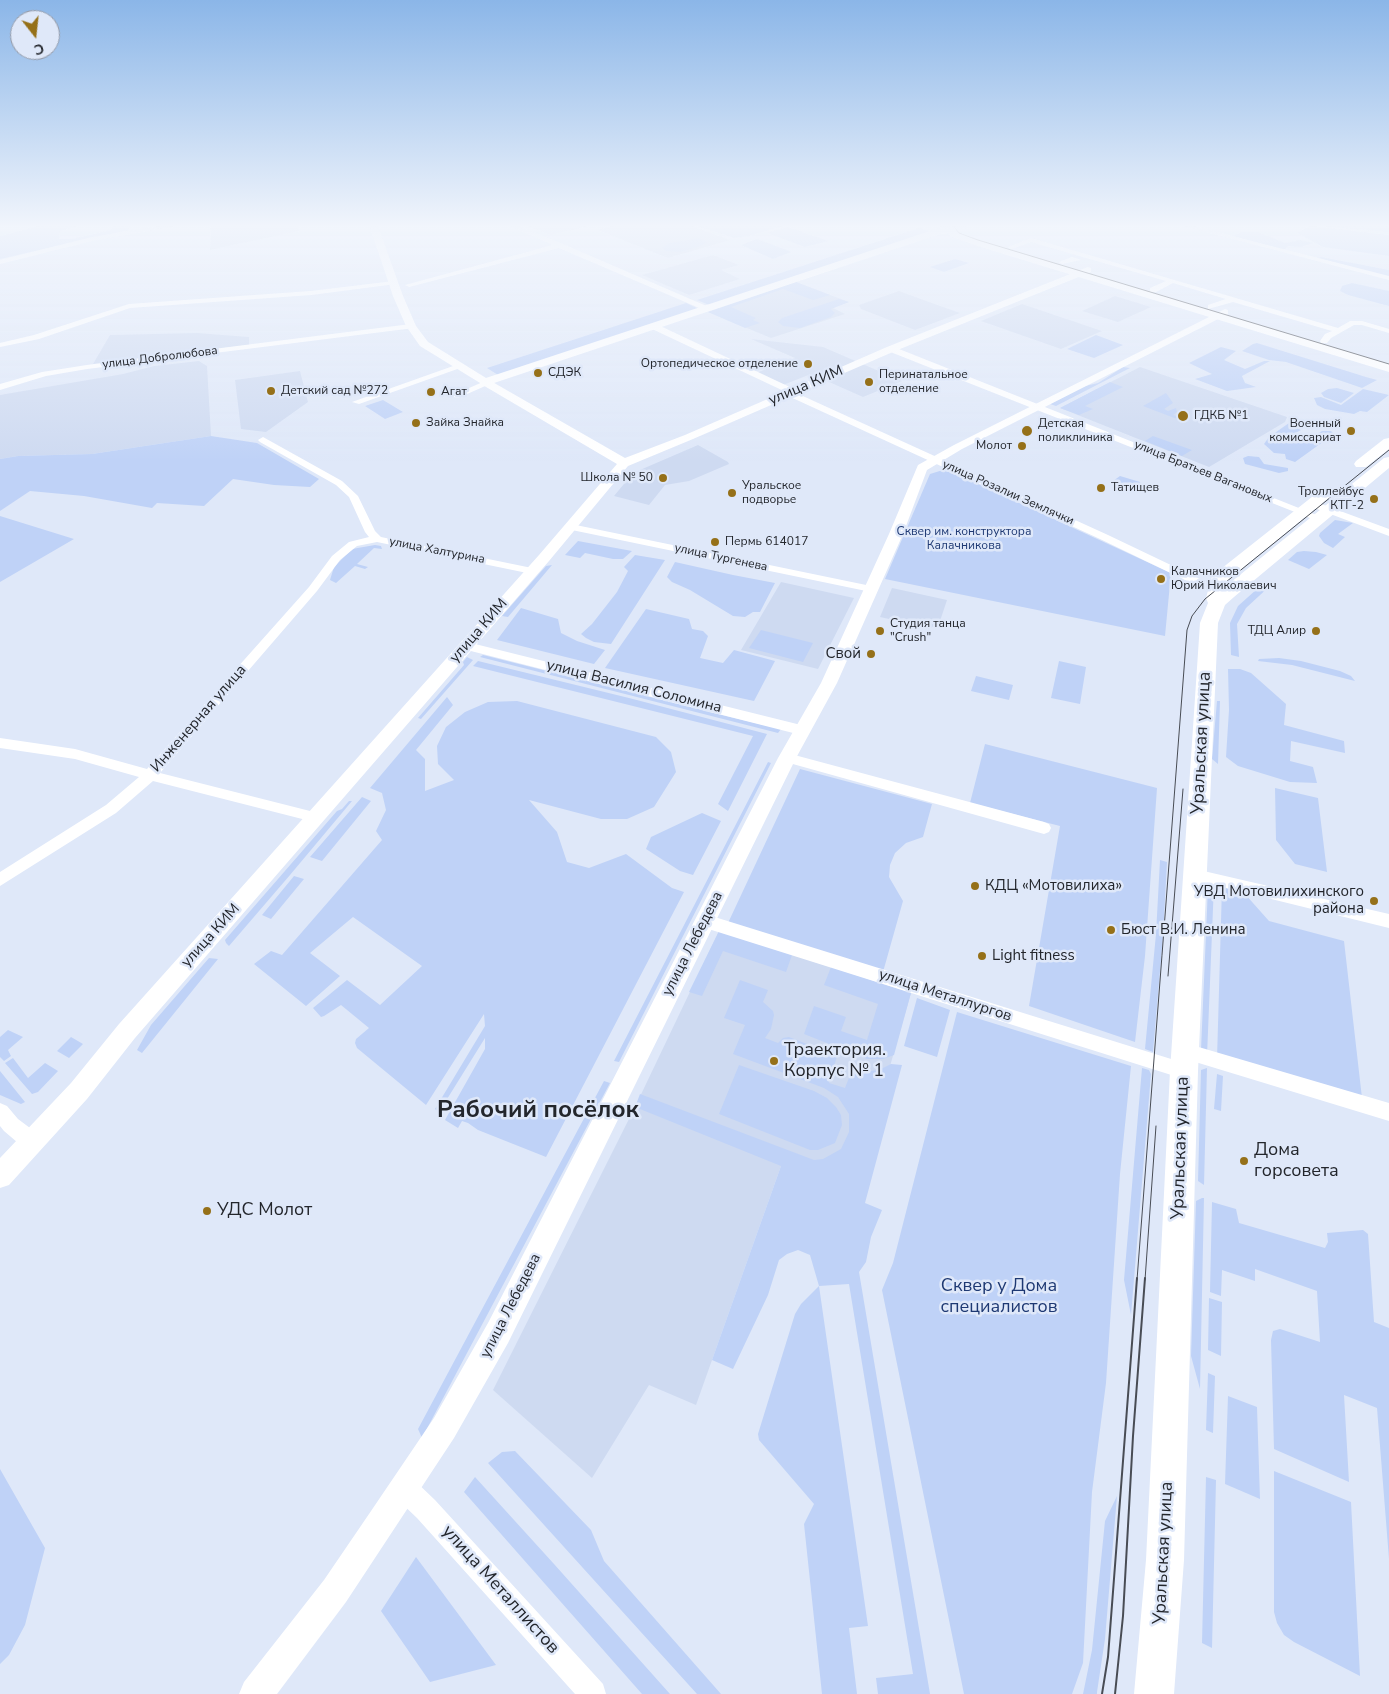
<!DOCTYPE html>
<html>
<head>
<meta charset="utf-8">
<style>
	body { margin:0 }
	#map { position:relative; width:1389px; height:1694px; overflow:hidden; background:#dfe8f9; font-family:"Nunito Sans",sans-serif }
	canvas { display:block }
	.north { position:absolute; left:10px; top:10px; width:50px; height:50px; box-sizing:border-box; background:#dfe8f9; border:1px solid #949aa7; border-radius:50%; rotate:164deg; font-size:14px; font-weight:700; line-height:20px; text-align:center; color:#23262c }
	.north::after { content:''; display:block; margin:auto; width:18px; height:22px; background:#957019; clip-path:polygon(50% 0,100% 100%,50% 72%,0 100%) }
</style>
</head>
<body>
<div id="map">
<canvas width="1389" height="1694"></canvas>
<div class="north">С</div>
</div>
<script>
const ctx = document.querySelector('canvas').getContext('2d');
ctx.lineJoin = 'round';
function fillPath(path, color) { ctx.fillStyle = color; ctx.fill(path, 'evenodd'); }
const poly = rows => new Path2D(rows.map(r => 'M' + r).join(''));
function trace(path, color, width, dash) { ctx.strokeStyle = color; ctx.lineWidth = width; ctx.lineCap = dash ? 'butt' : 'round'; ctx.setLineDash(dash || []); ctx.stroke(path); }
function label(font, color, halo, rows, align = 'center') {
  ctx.font = font + ' "Nunito Sans",sans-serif'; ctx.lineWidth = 5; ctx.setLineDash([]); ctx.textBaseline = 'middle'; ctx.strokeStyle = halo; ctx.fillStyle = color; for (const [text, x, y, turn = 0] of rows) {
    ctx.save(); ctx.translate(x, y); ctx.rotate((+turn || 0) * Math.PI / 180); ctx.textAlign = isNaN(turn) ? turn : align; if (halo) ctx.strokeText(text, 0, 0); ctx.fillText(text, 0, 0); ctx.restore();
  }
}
const built = poly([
	[211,224,297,224,299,231,210,250],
	[523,224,595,224,551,235],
	[621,224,686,224,730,240,668,258,598,230],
	[713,255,739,265,721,270,740,279,689,295,642,275],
	[796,282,849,302,833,308,845,314,771,338,708,312],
	[899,291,929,302,960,313,915,330,861,309,859,305],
	[1115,296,1151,307,1118,322,1082,311],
	[1022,304,1102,331,1061,349,981,321],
	[197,333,249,337,249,345,93,364,110,335],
	[751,339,823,347,902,381,863,397,811,374,783,385,756,373,795,358],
	[199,361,207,366,211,436,92,454,18,456,0,459,0,395,123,374,154,366],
	[1140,367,1287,417,1285,422,1209,467,1060,408],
	[300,371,308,402,266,432,241,429,235,380],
	[698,445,728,462,729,464,689,481,665,485,649,505,614,496,633,473],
	[781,582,854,598,818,669,741,650],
	[892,588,947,600,939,624,930,628,880,617],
	[719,931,911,993,853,1195,781,1166,696,1405,649,1385,592,1478,493,1390,635,1107]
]);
const green = poly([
	[47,224,84,224,60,231,59,239,72,239,111,230,115,224,133,224,130,225,128,230,0,259,0,236],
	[692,224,789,224,749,236,734,238],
	[1308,224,1389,224,1389,232,1312,225],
	[1310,226,1389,235,1389,256,1323,247,1297,233],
	[788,227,828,241,805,247,767,233],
	[919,228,932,232,709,305,697,300],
	[1242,232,1258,232,1285,243,1301,240,1313,243,1301,247,1288,246,1284,250,1236,237,1234,235],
	[699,238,707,242,698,247,680,252,666,251,662,248,670,243],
	[757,239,784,249,791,252,773,259,741,245],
	[1321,257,1389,270,1389,277,1317,258],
	[955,259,969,263,944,272,930,267],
	[796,282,830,295,813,300,783,289,731,307,756,318,753,320,760,323,745,328,708,312],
	[1352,283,1389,291,1389,306,1348,295,1340,291,1342,286],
	[839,299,849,302,831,309,835,313,831,317,800,328,783,326,778,322,782,318],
	[686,303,699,309,498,375,487,368],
	[1096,335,1123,345,1094,358,1067,349],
	[1257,343,1366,377,1377,380,1362,388,1286,362,1269,360,1242,351,1253,344],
	[1221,347,1236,351,1224,360,1245,369,1264,361,1270,361,1242,376,1245,383,1256,387,1227,391,1195,379,1212,374,1189,363],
	[1123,367,1130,368,1056,406,1050,404,1085,386,1098,383],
	[1110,382,1123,387,1085,406,1093,409,1079,415,1060,408],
	[1337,388,1354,393,1341,403,1324,397,1321,393,1328,389],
	[1363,389,1389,395,1367,412,1360,411,1354,414,1325,409,1317,405,1314,398,1321,397,1341,405],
	[1166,393,1173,403,1164,409,1168,411,1176,408,1177,412,1173,415,1180,417,1177,419,1143,406],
	[383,400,403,412,385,419,365,406],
	[1289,423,1301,430,1286,438,1289,442,1308,439,1322,431,1331,431,1334,434,1295,462,1286,459,1285,454,1274,453,1264,444,1269,437],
	[211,436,257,443,319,479,310,487,274,485,233,479,204,506,157,503,152,508,84,496,30,491,0,511,0,459,18,456,92,454],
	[1153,436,1192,450,1182,456,1145,441],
	[1248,456,1259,457,1264,464,1288,468,1288,471,1279,473,1245,464,1243,458],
	[943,470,954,473,1171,573,1165,636,885,579,930,474],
	[1120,476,1140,482,1141,484,1135,489,1130,489,1113,481],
	[0,516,74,539,0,582],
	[1335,520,1353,523,1338,534,1345,537,1333,548,1324,543,1319,536,1320,533],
	[578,541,632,551,623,559,613,559,585,553,580,558,565,555],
	[375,545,381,546,382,549,374,548,357,564,368,567,365,569,355,566,336,583,330,580,334,567,352,549],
	[1304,551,1316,552,1327,555,1309,569,1288,560,1297,552],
	[635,555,665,560,611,644,594,642,586,638,581,634,592,624,617,592,628,571,624,567],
	[675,562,733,575,775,583,760,612,753,612,745,617,733,616,690,590,672,582,667,577],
	[552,565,508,617,502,616,546,566],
	[1266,581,1272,584,1246,608,1237,624,1239,657,1231,655,1230,623,1238,606],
	[521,608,558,619,561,633,577,641,605,650,594,664,497,640],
	[646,609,689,619,692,629,703,631,708,636,700,658,723,663,734,650,775,661,754,701,605,668],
	[761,630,813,643,803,662,749,648],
	[483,655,726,716,781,729,778,733,480,657],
	[467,657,473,660,421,719,418,718,464,665,463,662],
	[1279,658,1301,661,1340,671,1351,676,1355,681,1292,665,1258,661,1259,659],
	[478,661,629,698,767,734,728,811,718,804,753,736,473,666],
	[1059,661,1086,667,1080,704,1051,698],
	[1228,669,1240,669,1251,673,1286,704,1284,725,1344,741,1345,753,1291,741,1290,761,1313,767,1317,783,1290,782,1238,766,1226,757,1229,710],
	[976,676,1013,685,1009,700,971,691],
	[447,697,453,705,416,750,425,759,425,791,454,780,438,764,437,746,446,727,465,712,488,702,517,701,656,737,671,752,676,772,654,807,627,819,601,819,529,800,557,832,567,862,589,868,626,854,672,888,684,892,546,1157,478,1130,468,1123,462,1121,458,1128,445,1120,485,1049,485,1038,439,1112,435,1109,485,1026,484,1014,426,1105,357,1048,355,1043,356,1039,369,1028,341,1005,324,1016,321,1017,313,1008,347,980,380,1005,422,966,353,917,310,953,340,976,306,1006,254,964,271,951,282,955,382,840,376,831,386,810,382,793,370,788],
	[1217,701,1220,701,1218,764,1212,759],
	[985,744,1157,788,1145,956,1135,1042,1029,1006,1060,826,970,803],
	[768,762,771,763,619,1062,614,1061],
	[800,769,932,804,923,837,906,843,895,853,890,865,889,877,903,901,883,972,728,923],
	[1275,788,1318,798,1327,872,1295,864,1276,840],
	[362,797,371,801,322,861,310,857],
	[349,801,352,801,290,875,229,946,226,943,225,940,337,811,342,809],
	[702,813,721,821,693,875,680,871,646,849,651,837],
	[1160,860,1167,862,1163,936,1153,1052,1145,1049,1156,934],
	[294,876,304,879,271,919,262,915],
	[1210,883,1214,884,1207,1056,1201,1050,1208,887],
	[1222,887,1245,894,1269,921,1344,941,1362,1098,1217,1059],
	[719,931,792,955,786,972,723,951,702,996,689,992],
	[209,958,218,959,142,1053,137,1050,151,1025],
	[831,967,911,993,894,1055,883,1059,867,1059,804,1034,814,1006,846,1017,841,1031,867,1040,878,1004,824,985],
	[740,980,768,990,763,1002,773,1011,774,1015,771,1029,765,1038,778,1043,783,1038,789,1037,837,1056,829,1083,845,1088,854,1065,870,1071,879,1070,891,1064,902,1065,865,1203,882,1210,871,1237,866,1262,859,1272,930,1694,878,1694,876,1678,913,1674,849,1284,819,1286,868,1626,849,1628,857,1694,822,1694,804,1524,814,1504,759,1440,758,1434,795,1314,801,1304,819,1286,810,1255,798,1250,787,1254,779,1260,768,1295,733,1369,712,1360,781,1166,635,1107,640,1094,814,1160,823,1159,841,1149,849,1132,849,1114,838,1097,824,1088,733,1054,745,1025,724,1018],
	[917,998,950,1010,937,1057,904,1046],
	[957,1012,1131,1066,1120,1174,1106,1383,1092,1492,1083,1663,1072,1694,964,1694,882,1290,893,1263],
	[8,1030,23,1037,8,1050,11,1056,4,1061,0,1057,0,1037],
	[71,1037,83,1044,69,1058,57,1051],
	[13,1058,28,1078,45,1063,58,1071,38,1092,32,1094,5,1063],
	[739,1065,814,1091,827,1098,836,1107,841,1115,842,1125,835,1143,818,1150,810,1150,719,1114],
	[1142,1068,1149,1070,1151,1074,1131,1315,1124,1280],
	[1207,1068,1204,1185,1198,1181,1201,1070],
	[0,1071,25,1102,21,1104,0,1095],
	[1217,1074,1223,1076,1221,1111,1214,1109],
	[604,1081,610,1083,422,1438,418,1429],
	[1202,1198,1204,1198,1200,1389,1191,1356,1196,1201],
	[1212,1202,1236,1209,1239,1223,1325,1248,1328,1242,1327,1233,1363,1230,1368,1234,1374,1322,1389,1328,1389,1559,1377,1408,1344,1395,1349,1482,1274,1449,1271,1340,1273,1331,1280,1329,1320,1342,1317,1291,1255,1269,1255,1281,1222,1270,1221,1296,1210,1292],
	[1209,1298,1222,1302,1221,1356,1208,1350],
	[1208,1373,1215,1376,1213,1433,1206,1430],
	[1228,1396,1257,1407,1260,1499,1225,1484],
	[515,1451,591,1530,604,1561,721,1694,697,1694,488,1463,502,1452],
	[0,1469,45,1548,25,1625,9,1655,0,1664],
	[1274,1471,1351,1502,1360,1676,1294,1642,1284,1635,1277,1623,1274,1612],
	[475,1477,554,1564,670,1694,642,1694,464,1492],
	[1206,1477,1216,1480,1212,1648,1202,1643],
	[1117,1496,1105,1639,1097,1692,1097,1694,1083,1694,1092,1650,1105,1521],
	[416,1557,496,1665,430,1682,381,1611]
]);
const minor = poly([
	[173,224,185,224,92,241,0,264,0,260,92,237,173,224],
	[506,224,513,224,563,244,711,308,704,310,559,248,409,287,405,285,553,245,506,224],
	[1176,224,1185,224,1389,276,1389,280,1176,224],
	[1031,238,1338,328,1350,321,1362,321,1389,329,1389,333,1362,325,1354,325,1331,338,1327,343,1321,343,1320,341,1325,334,1332,331,1233,302,1208,309,1208,305,1226,299,1173,283,1156,292,1150,292,1150,288,1166,281,1031,242,1011,249,1008,247,1031,238],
	[1072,257,1081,260,1062,264,1059,262,1072,257],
	[394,281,398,283,396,284,311,295,130,308,39,339,0,347,0,343,34,335,129,304,311,291,394,281],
	[411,324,414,324,414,328,87,369,46,376,0,390,0,384,42,372,87,365,411,324],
	[650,324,656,324,794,389,794,392,1108,535,1219,588,1232,591,1234,593,1228,596,1212,593,1100,539,786,395,786,392,650,328,650,324],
	[888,347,894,347,1324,518,1323,520,1315,520,888,351,888,347],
	[456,365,463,367,359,404,352,402,456,365],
	[485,381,492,383,458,398,451,396,485,381],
	[263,437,342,481,358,496,375,531,381,537,532,568,538,571,532,574,377,542,357,546,340,560,317,591,160,773,314,812,319,813,321,817,319,821,314,822,153,781,116,813,0,886,0,872,106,805,139,777,75,759,0,748,0,738,75,749,147,769,309,587,332,556,349,542,369,537,365,532,349,497,336,485,260,442,258,440,263,437],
	[1313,501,1389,529,1389,536,1309,506,1309,502,1313,501],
	[571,524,871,586,877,589,871,592,567,529,566,527,571,524],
	[467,642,801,725,806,727,808,730,806,733,801,735,463,649,461,646,467,642],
	[787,753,1044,822,1049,824,1051,828,1049,832,1044,834,782,761,780,758,782,755,787,753],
	[1195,869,1389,914,1389,928,1190,879,1187,875,1190,871,1195,869],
	[705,914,1184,1063,1190,1065,1193,1071,1190,1077,1184,1079,699,926,697,921,699,916,705,914],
	[1185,1043,1389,1103,1389,1121,1179,1057,1176,1051,1179,1045,1185,1043],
	[0,1103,7,1106,18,1119,38,1134,41,1141,38,1148,31,1150,24,1148,4,1131,0,1126,0,1103],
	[404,1476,413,1479,435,1500,603,1684,606,1694,575,1694,417,1518,395,1497,392,1488,395,1479,404,1476]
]);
const tertiary = poly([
	[1088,267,1091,268,1091,272,895,351,693,439,628,466,549,561,135,1038,87,1099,9,1185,0,1188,0,1158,71,1083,119,1024,539,555,617,464,481,384,480,382,481,380,489,380,625,458,685,435,887,347,1088,267],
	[1225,309,1228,310,1228,314,962,449,927,470,903,534,837,683,796,758,508,1343,454,1438,346,1602,277,1694,239,1694,244,1682,324,1580,369,1514,434,1418,488,1323,778,758,821,683,889,534,918,465,954,445,1225,309]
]);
const secondary = poly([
	[369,224,377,224,403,296,416,326,428,342,486,378,936,229,964,225,968,228,964,231,940,234,485,386,420,346,406,326,393,296,369,224]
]);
const primary = poly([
	[938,224,947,224,958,233,990,244,1389,364,1389,372,984,248,952,237,938,224],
	[1389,438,1389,449,1366,467,1356,467,1354,464,1356,461,1384,439,1389,438],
	[1389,457,1389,468,1234,597,1225,605,1218,623,1198,1071,1184,1560,1174,1694,1134,1694,1146,1560,1170,1071,1200,623,1208,603,1206,598,1212,576,1322,489,1332,489,1334,492,1332,495,1226,582,1225,587,1384,458,1389,457]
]);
const tramFar1 = poly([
	[952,224,959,233,978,240,1389,364],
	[1168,976,1183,789],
	[1137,1280,1187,630,1192,616,1205,599,1389,450],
	[1145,1280,1156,1126]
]);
const tram = poly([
	[1102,1694,1108,1657,1137,1278],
	[1115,1694,1123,1616,1133,1436,1145,1278]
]);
const markers = [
	[808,364,5,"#957019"],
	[538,373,5,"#957019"],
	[869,382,5,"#957019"],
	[271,391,5,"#957019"],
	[431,392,5,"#957019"],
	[1183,416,6,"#957019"],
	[416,423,5,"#957019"],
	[1027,431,6,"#957019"],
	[1351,431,5,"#957019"],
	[1022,446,5,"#957019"],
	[663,478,5,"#957019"],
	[1101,488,5,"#957019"],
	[732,493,5,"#957019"],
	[1374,499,5,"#957019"],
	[715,542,5,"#957019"],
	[1161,579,5,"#957019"],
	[880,631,5,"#957019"],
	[1316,631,5,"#957019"],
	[871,654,5,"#957019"],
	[975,886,5,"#957019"],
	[1374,901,5,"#957019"],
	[1111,930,5,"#957019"],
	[982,956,5,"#957019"],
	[774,1061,5,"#957019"],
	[1244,1161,5,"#957019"],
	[207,1211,5,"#957019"]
];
const farStreetnames = [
	["улица Добролюбова",160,358,-7],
	["улица Братьев Вагановых",1203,472,22],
	["улица Розалии Землячки",1008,493,24],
	["улица Халтурина",437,551,11],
	["улица Тургенева",721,558,12]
];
const farPoinames = [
	["Ортопедическое отделение",798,364,"right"],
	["СДЭК",548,373],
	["Перинатальное",879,375],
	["отделение",879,389],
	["Детский сад №272",281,391],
	["Агат",441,392],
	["ГДКБ №1",1194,416],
	["Зайка Знайка",426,423],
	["Детская",1038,424],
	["поликлиника",1038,438],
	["Военный",1341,424,"right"],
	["комиссариат",1341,438,"right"],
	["Молот",1012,446,"right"],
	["Школа № 50",653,478,"right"],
	["Уральское",742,486],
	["подворье",742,500],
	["Татищев",1111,488],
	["Троллейбус",1364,492,"right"],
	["КТГ-2",1364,506,"right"],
	["Пермь 614017",725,542],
	["Калачников",1171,572],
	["Юрий Николаевич",1171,586],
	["Студия танца",890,624],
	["\"Crush\"",890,638],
	["ТДЦ Алир",1306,631,"right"]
];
const farParknames = [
	["Сквер им. конструктора",964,532],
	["Калачникова",964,546]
];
const streetNames = [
	["улица КИМ",806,386,-23],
	["улица КИМ",479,631,-49],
	["улица Василия Соломина",634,687,14],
	["Инженерная улица",199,719,-49],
	["улица КИМ",211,936,-48],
	["улица Лебедева",693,944,-63],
	["улица Металлургов",945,996,18],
	["улица Лебедева",511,1306,-63]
];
const poiNames = [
	["Свой",861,654,"right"],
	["КДЦ «Мотовилиха»",985,886],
	["УВД Мотовилихинского",1364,892,"right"],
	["района",1364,909,"right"],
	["Бюст В.И. Ленина",1121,930],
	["Light fitness",992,956]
];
const nearStreetnames = [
	["Уральская улица",1202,743,-87],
	["Уральская улица",1181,1148,-88],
	["Уральская улица",1164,1553,-87],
	["улица Металлистов",500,1590,48]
];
const nearPoinames = [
	["Траектория.",784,1051],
	["Корпус № 1",784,1072],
	["Дома",1254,1151],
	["горсовета",1254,1172],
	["УДС Молот",217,1211]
];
const nearParknames = [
	["Сквер у Дома",999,1287],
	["специалистов",999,1308]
];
const nearDistrictnames = [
	["Рабочий посёлок",538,1111]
];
fillPath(built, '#cedaf1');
fillPath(green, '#bfd2f7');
fillPath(minor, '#fff');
fillPath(tertiary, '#fff');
fillPath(secondary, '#fff');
fillPath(primary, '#fff');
trace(tramFar1, '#484c54', 1);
trace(tram, '#484c54', 2);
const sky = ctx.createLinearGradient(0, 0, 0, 461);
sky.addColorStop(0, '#8bb6e8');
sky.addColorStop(0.49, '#f1f5fc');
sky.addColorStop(1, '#f1f5fc00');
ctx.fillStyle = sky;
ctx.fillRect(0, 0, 1389, 461);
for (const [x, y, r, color] of markers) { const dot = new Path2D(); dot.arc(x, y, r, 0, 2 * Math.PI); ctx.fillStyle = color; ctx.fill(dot); trace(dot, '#dfe8f9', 2); }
label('12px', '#23262c', '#dfe8f9', farStreetnames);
label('12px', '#23262c', '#dfe8f9', farPoinames, 'left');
label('12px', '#1e3973', '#dfe8f9', farParknames);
label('15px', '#23262c', '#dfe8f9', streetNames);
label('15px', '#23262c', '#dfe8f9', poiNames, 'left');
label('18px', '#23262c', '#dfe8f9', nearStreetnames);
label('18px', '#23262c', '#dfe8f9', nearPoinames, 'left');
label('18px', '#1e3973', '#dfe8f9', nearParknames);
label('bold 24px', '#23262c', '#dfe8f9', nearDistrictnames);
</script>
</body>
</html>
